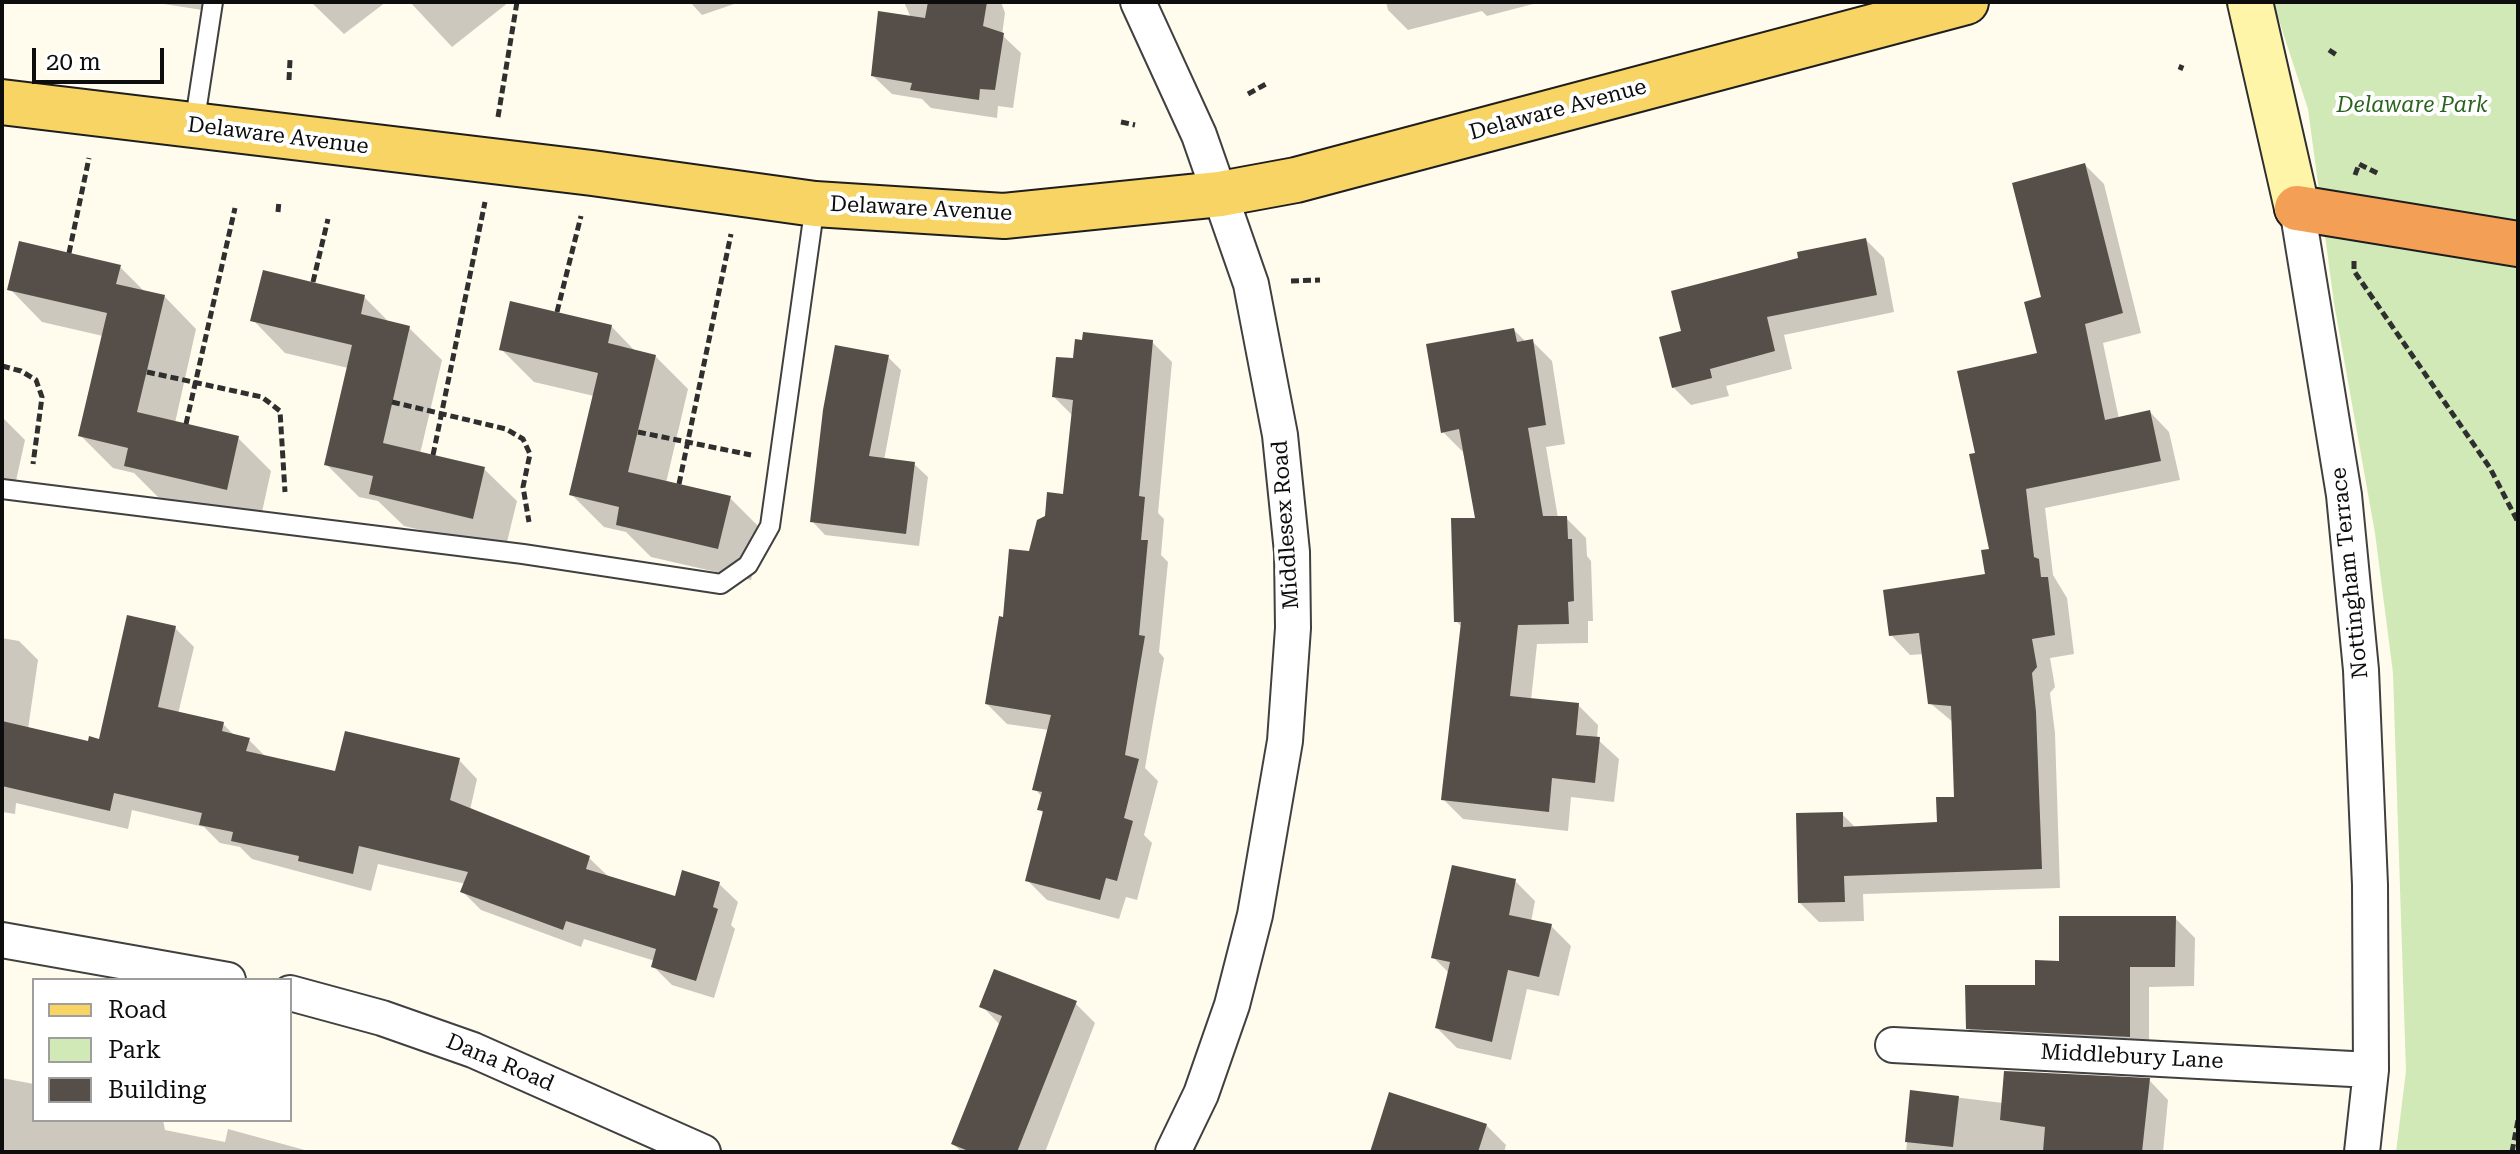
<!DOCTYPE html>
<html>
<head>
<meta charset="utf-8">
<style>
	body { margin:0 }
	#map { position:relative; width:2520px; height:1154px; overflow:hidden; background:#fffbed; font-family:"Roboto Serif",serif }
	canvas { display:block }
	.frame { position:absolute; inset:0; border:4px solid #0d0d0d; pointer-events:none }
	.legend { position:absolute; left:32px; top:978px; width:260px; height:144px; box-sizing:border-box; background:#fff; border:2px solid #9e9e9e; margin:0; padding:10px 14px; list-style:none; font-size:24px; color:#0d0d0d }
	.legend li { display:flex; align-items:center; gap:16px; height:40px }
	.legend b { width:40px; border:2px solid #9e9e9e }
	.scale { position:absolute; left:32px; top:48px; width:132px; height:36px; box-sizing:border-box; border:4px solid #0d0d0d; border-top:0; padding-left:10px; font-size:24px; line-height:28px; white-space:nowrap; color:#0d0d0d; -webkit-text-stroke:6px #fff; paint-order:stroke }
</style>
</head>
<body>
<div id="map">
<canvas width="2520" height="1154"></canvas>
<div class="frame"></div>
<ul class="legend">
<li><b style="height:10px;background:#f7d464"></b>Road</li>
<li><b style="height:22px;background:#d0e9b7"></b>Park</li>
<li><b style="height:22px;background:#554e49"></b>Building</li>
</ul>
<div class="scale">20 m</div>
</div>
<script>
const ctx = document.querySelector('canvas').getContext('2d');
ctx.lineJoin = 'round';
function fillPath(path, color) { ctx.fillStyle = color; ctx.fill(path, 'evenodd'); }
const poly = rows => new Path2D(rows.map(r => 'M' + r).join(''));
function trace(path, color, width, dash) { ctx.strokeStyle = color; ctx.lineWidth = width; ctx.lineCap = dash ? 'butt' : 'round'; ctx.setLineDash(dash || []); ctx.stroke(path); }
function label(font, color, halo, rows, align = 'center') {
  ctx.font = font + ' "Roboto Serif",serif'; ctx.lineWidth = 8; ctx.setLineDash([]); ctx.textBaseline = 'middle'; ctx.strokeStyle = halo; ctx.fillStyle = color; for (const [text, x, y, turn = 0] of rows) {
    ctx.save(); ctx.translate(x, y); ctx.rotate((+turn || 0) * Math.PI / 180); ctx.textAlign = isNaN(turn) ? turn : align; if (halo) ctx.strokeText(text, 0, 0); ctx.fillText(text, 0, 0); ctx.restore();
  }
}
const green = poly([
	[2273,2,2518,2,2518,1152,2396,1152,2406,1071,2393,673,2375,533,2334,303,2308,109]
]);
const shadow = poly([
	[151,2,216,2,215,12],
	[311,2,386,2,344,34],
	[410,2,509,2,452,47],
	[690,2,740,2,702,15],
	[904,2,1001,2,1005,13,1002,35,1021,53,1013,108,998,106,997,118,931,108,922,99,892,94,873,76,911,18],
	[1386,2,1536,2,1537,3,1487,16,1482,11,1408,30,1388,10],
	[2085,165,2104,184,2141,333,2103,343,2119,419,2150,412,2169,432,2180,480,2045,508,2053,575,2067,598,2074,654,2050,658,2055,687,2050,693,2055,733,2060,888,1863,894,1864,921,1819,922,1799,902,1842,814,1856,828,1939,824,1956,799,1954,723,1930,703,1924,654,1910,655,1891,635,1987,575,1991,551,1977,454,2040,355,2044,298],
	[1866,240,1884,258,1894,312,1784,335,1792,369,1726,386,1729,396,1691,405,1673,387,1683,332],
	[120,267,145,292,164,296,196,329,175,423,238,438,271,471,260,521,159,498,134,473,113,468,80,435,103,336,42,322,10,289],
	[364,297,391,324,409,328,442,360,420,454,484,469,517,501,505,550,404,526,378,501,359,497,326,464,348,368,285,353,253,320],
	[611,326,636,352,655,356,688,389,666,483,730,498,763,531,751,580,651,557,626,532,604,527,572,495,594,396,534,382,501,349],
	[1514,330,1526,342,1532,341,1552,361,1565,444,1546,447,1558,518,1566,518,1586,538,1587,556,1591,561,1593,621,1588,621,1588,643,1537,644,1531,700,1578,705,1598,725,1597,739,1619,759,1614,802,1571,797,1568,831,1463,819,1443,799,1462,627,1456,621,1477,519,1463,452,1443,432],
	[1152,342,1172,362,1158,513,1164,519,1161,555,1168,562,1159,652,1164,658,1145,768,1158,781,1144,835,1152,843,1137,900,1126,897,1119,919,1047,900,1027,880,1045,815,1039,809,1042,797,1035,789,1049,730,1007,724,987,704,1005,619,1047,518,1064,496,1073,416,1054,397,1075,360],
	[888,357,901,370,884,460,914,464,928,477,919,546,825,535,812,521],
	[2,417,25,440,14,490,2,487],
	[175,628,194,647,178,714,223,724,236,737,249,740,266,757,337,773,459,760,477,779,470,810,589,858,608,876,676,899,719,884,738,902,731,925,735,929,714,998,672,985,653,966,655,961,584,939,581,947,481,910,463,892,466,884,378,864,371,891,252,859,240,847,220,843,204,827,132,810,128,829,16,803,15,814,2,812,2,638,19,641,38,660,28,729,90,743,101,741],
	[1515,881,1535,901,1531,922,1551,926,1571,946,1559,996,1527,989,1511,1060,1457,1048,1437,1028,1450,974,1433,957],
	[2175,918,2195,938,2194,986,2149,987,2149,1056,1988,1048,1968,1028,2037,987,2061,963],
	[1075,1003,1095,1023,1045,1152,962,1152,953,1144,1001,1026,982,1006],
	[2,1078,34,1084,34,1120,163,1120,165,1130,225,1142,228,1129,312,1152,2,1152],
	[2149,1080,2168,1100,2163,1152,1906,1152,1912,1092,2003,1103],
	[1486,1125,1506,1145,1504,1152,1372,1152]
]);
const building = poly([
	[928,2,987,2,983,26,1004,33,995,90,980,89,979,100,910,90,912,83,871,76,878,11,925,18],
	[2085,163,2123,313,2085,324,2105,420,2150,410,2161,461,2026,489,2034,557,2039,559,2041,577,2048,577,2055,635,2032,639,2037,667,2032,673,2036,712,2042,869,1844,876,1845,902,1798,903,1796,813,1843,812,1843,827,1937,822,1936,797,1954,797,1951,706,1928,704,1919,633,1889,636,1883,590,1985,574,1981,550,1989,549,1969,454,1975,453,1957,371,2037,353,2024,302,2041,297,2012,183],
	[1866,238,1877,295,1767,317,1775,351,1710,369,1712,378,1672,388,1659,337,1681,331,1671,291,1798,258,1797,252],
	[19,241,121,265,116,284,165,295,137,412,239,436,227,490,124,466,128,448,78,436,107,313,7,290],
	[263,270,365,295,361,314,410,326,383,443,485,467,473,519,369,494,373,476,324,465,352,345,250,321],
	[510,301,612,325,608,343,656,355,628,472,731,496,718,549,616,525,619,507,569,495,598,373,499,350],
	[1514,328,1517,342,1533,339,1546,425,1528,428,1543,516,1567,516,1568,539,1572,539,1574,601,1568,602,1569,624,1518,625,1510,696,1579,703,1576,735,1600,737,1595,783,1552,778,1549,812,1441,800,1461,622,1454,622,1451,518,1475,518,1459,429,1441,433,1426,344],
	[1083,332,1153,340,1139,496,1145,497,1141,540,1148,540,1139,635,1145,636,1125,755,1139,759,1124,818,1133,821,1117,881,1106,878,1100,900,1025,881,1043,811,1037,810,1042,792,1032,790,1051,715,985,704,999,616,1003,617,1009,549,1029,551,1037,520,1045,516,1047,492,1063,494,1073,400,1052,397,1056,357,1073,358,1075,339,1082,340],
	[835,345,889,355,869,456,915,462,906,534,810,522,823,410],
	[127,615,176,626,158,707,224,722,222,731,250,738,246,751,335,771,345,731,460,758,450,800,590,856,586,869,675,896,682,870,720,882,713,907,718,909,696,981,651,967,656,949,566,921,563,930,460,892,468,872,359,846,353,874,298,861,299,856,231,841,233,832,199,825,202,813,114,793,110,811,2,786,2,721,88,741,89,736,99,739],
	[1452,865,1516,879,1509,915,1552,924,1539,977,1508,970,1492,1042,1435,1028,1450,962,1431,958],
	[2059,916,2176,916,2175,967,2130,967,2130,1037,1966,1029,1965,985,2035,985,2035,960,2059,961],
	[994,969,1077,1001,1017,1152,971,1152,951,1144,1002,1016,979,1007],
	[2004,1071,2150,1078,2142,1152,2043,1152,2045,1127,2000,1120],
	[1910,1090,1959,1096,1953,1147,1905,1142],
	[1389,1092,1487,1124,1478,1152,1370,1152]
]);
const path = poly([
	[2329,50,2338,56],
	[2180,70,2182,65],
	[289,80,290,60],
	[1248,94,1266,84],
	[498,117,517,2],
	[1121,122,1135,125],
	[2355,175,2359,164,2379,174],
	[278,212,279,201],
	[69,253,89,158],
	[2354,261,2354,271,2490,468,2518,522],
	[1291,281,1320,280],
	[313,282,328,219],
	[557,312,581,216],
	[2,366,21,371,36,380,42,397,33,464],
	[147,372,262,397,280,411,285,492],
	[392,402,506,429,523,439,530,454,523,487,529,522],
	[186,424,235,208],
	[638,432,751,455],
	[433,455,485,202],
	[679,484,731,234],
	[2512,1152,2518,1120]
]);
const lane = poly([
	[194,126,213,2],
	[2,489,523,554,721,584,748,565,770,526,815,204]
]);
const street = poly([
	[1138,2,1199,135,1251,284,1280,435,1292,552,1293,628,1285,741,1255,915,1232,1005,1201,1094,1173,1152],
	[2297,208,2344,495,2361,670,2370,885,2371,1070,2362,1152],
	[2,940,228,980],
	[290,993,382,1018,473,1050,703,1152],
	[1893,1045,2371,1070]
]);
const secondary = poly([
	[2250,2,2297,208]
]);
const primary = poly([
	[2,102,592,173,815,204,1004,216,1220,194,1296,180,1966,2]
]);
const highway = poly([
	[2297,208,2518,244]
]);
const parkNames = [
	["Delaware Park",2412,106]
];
const streetNames = [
	["Delaware Avenue",1558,110,-15],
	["Delaware Avenue",278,136,7],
	["Delaware Avenue",921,209,3],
	["Middlesex Road",1286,525,-94],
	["Nottingham Terrace",2350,573,-96],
	["Middlebury Lane",2132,1057,3],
	["Dana Road",500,1063,23]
];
fillPath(green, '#d0e9b7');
fillPath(shadow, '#0003');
fillPath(building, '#554e49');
trace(lane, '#404040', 22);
trace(street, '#404040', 38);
trace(secondary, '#2f2f2f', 48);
trace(primary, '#1e1e1e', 48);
trace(highway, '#1e1e1e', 48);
trace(path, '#2f2f2f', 5, [8, 4]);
trace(lane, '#fff', 18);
trace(street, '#fff', 34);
trace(secondary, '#fef5a8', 44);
trace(primary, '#f7d464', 44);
trace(highway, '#f39f56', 44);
label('italic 22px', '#2c641e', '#fff', parkNames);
label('22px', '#0d0d0d', '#fff', streetNames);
</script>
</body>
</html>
